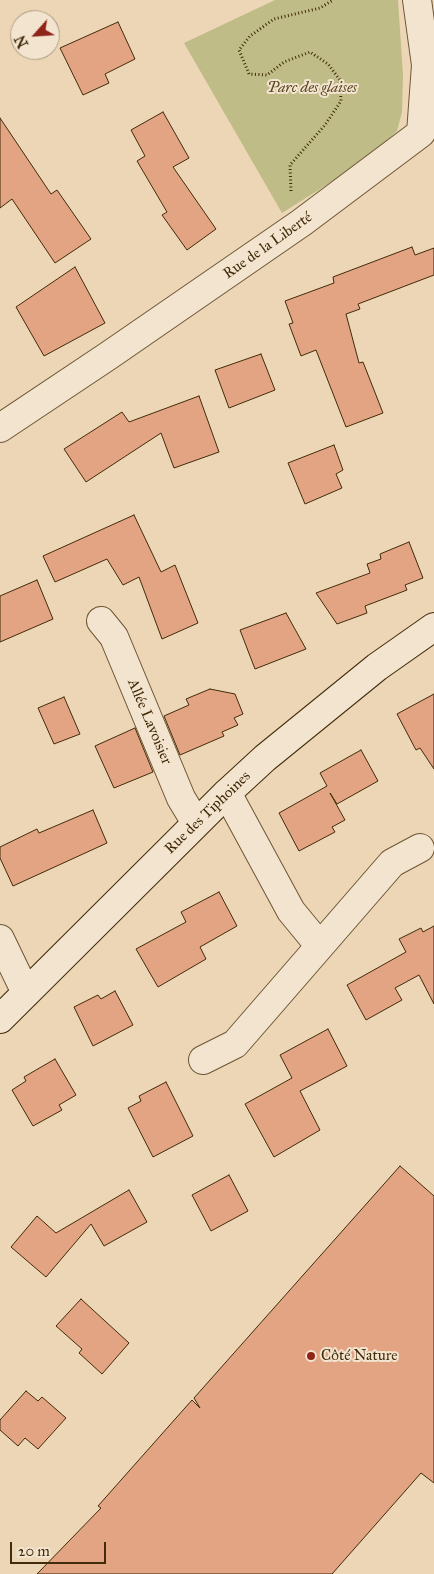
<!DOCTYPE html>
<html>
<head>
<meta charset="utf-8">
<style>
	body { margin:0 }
	#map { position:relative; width:434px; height:1574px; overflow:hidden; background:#ecd6b6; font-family:"IM FELL Great Primer",serif }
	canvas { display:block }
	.north { position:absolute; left:10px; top:10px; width:50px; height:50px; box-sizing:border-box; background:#f3e4d0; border:1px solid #ac9a80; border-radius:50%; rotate:244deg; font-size:14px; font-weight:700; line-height:20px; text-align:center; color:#412b08 }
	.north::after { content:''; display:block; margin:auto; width:18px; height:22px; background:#8f2418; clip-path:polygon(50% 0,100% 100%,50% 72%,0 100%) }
	.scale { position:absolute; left:10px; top:1542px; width:96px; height:22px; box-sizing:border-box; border:2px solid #412b08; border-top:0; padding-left:6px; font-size:15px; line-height:18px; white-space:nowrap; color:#412b08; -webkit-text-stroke:4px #f3e4d0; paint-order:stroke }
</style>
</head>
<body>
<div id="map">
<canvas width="434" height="1574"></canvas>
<div class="north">N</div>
<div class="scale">20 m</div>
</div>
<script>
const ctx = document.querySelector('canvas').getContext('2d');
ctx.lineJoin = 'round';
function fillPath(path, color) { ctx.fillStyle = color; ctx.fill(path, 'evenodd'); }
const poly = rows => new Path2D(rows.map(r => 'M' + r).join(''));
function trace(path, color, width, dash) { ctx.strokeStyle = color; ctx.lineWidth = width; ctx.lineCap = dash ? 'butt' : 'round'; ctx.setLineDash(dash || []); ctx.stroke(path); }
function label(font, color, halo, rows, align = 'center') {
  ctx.font = font + ' "IM FELL Great Primer",serif'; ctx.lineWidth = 4; ctx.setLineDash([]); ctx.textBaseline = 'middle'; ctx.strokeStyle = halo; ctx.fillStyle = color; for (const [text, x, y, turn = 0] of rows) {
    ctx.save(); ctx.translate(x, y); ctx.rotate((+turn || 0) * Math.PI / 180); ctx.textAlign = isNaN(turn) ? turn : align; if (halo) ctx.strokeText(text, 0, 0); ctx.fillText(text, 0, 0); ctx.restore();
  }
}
const green = poly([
	[275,0,398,0,403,75,402,112,397,131,366,160,282,213,184,43]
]);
const building = poly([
	[118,22,135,59,105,74,109,83,83,95,60,48,118,22],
	[163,112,189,158,173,167,216,229,187,250,162,215,167,212,137,161,145,156,131,130,163,112],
	[0,118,51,194,57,190,91,239,55,263,12,199,0,208,0,118],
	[412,247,415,255,434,248,434,275,358,304,360,309,346,314,359,363,363,362,383,413,346,427,316,350,301,356,289,324,293,323,285,301,334,283,333,277,412,247],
	[75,267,105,323,44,356,16,307,75,267],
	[261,354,275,390,229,408,215,370,261,354],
	[199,396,219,452,174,468,161,433,86,482,64,449,122,412,129,422,199,396],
	[334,445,343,470,336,474,342,488,305,504,288,463,334,445],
	[134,515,161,572,175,565,198,623,162,639,139,577,123,585,107,559,55,582,43,556,134,515],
	[409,542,423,578,405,585,407,590,365,606,367,613,337,624,316,593,370,573,367,564,381,559,380,554,409,542],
	[37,580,53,619,0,642,0,596,37,580],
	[286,613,306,649,255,669,240,630,286,613],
	[210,689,235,694,243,714,234,718,238,725,222,732,224,736,180,755,164,716,189,705,186,699,210,689],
	[434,694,434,769,420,748,416,750,397,714,434,694],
	[64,697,80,734,54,744,38,708,64,697],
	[135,728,153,772,114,788,95,746,135,728],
	[361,750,378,781,337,804,330,793,345,820,332,827,335,832,299,851,279,813,327,786,320,773,361,750],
	[93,810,107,843,13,886,0,858,0,847,37,829,39,833,93,810],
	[219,892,237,926,200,947,206,959,158,987,136,949,186,922,181,912,219,892],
	[434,926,434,1004,419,975,395,988,402,1000,366,1020,347,985,406,952,399,939,421,928,423,932,434,926],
	[115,991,133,1025,93,1046,74,1007,98,995,101,999,115,991],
	[328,1029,347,1066,300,1091,320,1130,274,1157,245,1104,292,1078,280,1055,328,1029],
	[55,1059,76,1095,59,1105,62,1110,33,1126,12,1090,26,1081,24,1077,55,1059],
	[166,1082,193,1136,153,1157,128,1108,141,1101,139,1096,166,1082],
	[400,1166,434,1196,434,1483,421,1473,332,1574,37,1574,101,1508,98,1506,192,1400,200,1408,194,1398,400,1166],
	[229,1175,248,1211,211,1231,192,1195,229,1175],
	[129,1190,147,1222,104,1246,91,1224,46,1277,11,1247,37,1216,56,1233,129,1190],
	[81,1299,129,1343,102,1374,79,1353,82,1349,56,1326,81,1299],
	[26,1391,38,1401,42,1397,66,1418,38,1449,25,1438,18,1446,0,1430,0,1420,26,1391]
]);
const path = poly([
	[291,191,290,165,325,125,341,101,340,80,328,64,310,52,284,62,267,75,249,74,239,50,250,36,274,19,320,8,333,0]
]);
const street = poly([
	[0,428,108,356,301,223,421,133,426,65,417,0],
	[101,621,114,637,181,798,196,823],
	[227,793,291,911,319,945],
	[0,939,26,993],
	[203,1060,235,1044,392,863,420,848]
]);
const secondary = poly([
	[0,1019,227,793,265,758,377,667,434,627]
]);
const markers = [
	[311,1356,5,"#8f2418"]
];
const parkNames = [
	["Parc des glaises",312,88]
];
const streetNames = [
	["Rue de la Liberté",268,246,-35],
	["Allée Lavoisier",149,722,67],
	["Rue des Tiphoines",208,813,-44]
];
const poiNames = [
	["Côté Nature",321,1356]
];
fillPath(green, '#bfbc88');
fillPath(building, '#e3a484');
trace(building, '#412b08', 1);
trace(street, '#6c5634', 30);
trace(secondary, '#412b08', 30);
trace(path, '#412b08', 3, [1, 2.5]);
trace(street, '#f3e4d0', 28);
trace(secondary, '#f3e4d0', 28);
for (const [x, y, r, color] of markers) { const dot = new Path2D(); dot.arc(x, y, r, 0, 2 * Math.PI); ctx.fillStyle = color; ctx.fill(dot); trace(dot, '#f3e4d0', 2); }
label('italic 15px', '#5a4822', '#f3e4d0', parkNames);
label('15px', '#412b08', '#f3e4d0', streetNames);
label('15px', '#412b08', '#f3e4d0', poiNames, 'left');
</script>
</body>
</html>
